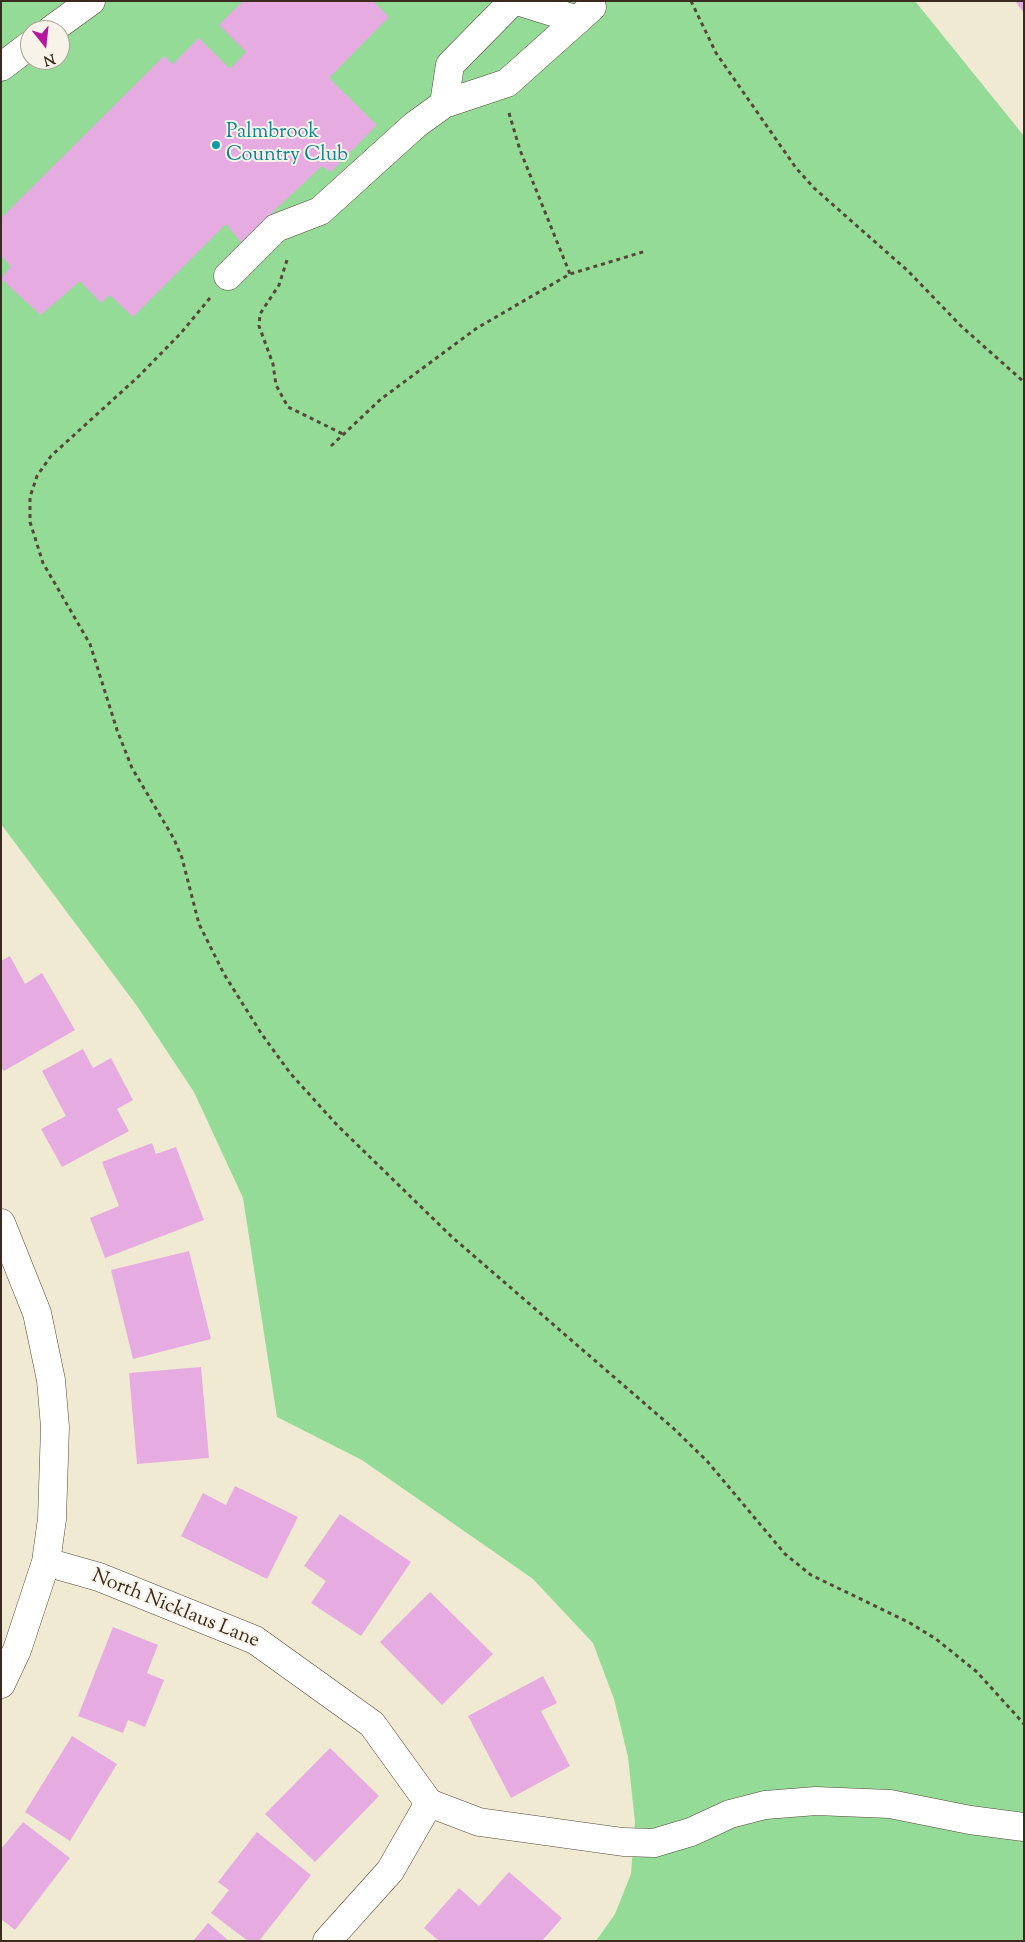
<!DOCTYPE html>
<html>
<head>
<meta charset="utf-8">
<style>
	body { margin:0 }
	#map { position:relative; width:1025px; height:1942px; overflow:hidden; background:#f0ead3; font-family:"Sorts Mill Goudy",serif }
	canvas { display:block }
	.frame { position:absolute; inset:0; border:2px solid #3b2a1e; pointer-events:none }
	.north { position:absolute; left:20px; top:20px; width:50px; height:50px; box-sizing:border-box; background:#f7f3e8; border:1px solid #aca397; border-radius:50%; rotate:164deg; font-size:14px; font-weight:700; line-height:20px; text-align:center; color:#3b2a1e }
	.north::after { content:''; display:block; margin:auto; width:18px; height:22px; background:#b5179e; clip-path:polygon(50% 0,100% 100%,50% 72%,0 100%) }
</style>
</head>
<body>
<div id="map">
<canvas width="1025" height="1942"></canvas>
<div class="frame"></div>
<div class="north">N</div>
</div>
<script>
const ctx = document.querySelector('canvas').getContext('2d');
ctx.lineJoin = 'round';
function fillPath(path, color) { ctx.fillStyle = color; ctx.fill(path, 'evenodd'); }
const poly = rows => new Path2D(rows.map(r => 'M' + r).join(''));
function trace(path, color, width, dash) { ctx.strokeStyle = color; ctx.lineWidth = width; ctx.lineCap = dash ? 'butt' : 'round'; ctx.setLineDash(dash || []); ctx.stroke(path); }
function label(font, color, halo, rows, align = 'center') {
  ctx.font = font + ' "Sorts Mill Goudy",serif'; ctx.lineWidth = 4; ctx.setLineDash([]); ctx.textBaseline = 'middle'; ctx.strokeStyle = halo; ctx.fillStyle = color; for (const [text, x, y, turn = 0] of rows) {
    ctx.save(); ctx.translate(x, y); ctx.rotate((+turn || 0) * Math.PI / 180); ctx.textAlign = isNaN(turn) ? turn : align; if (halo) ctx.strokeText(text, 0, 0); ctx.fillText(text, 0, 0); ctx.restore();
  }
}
const green = poly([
	[1,1,915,1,1024,136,1024,1941,596,1941,615,1914,631,1874,635,1822,628,1757,614,1699,593,1643,533,1579,362,1460,277,1417,243,1198,194,1092,137,1006,1,824],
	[30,30,60,30,60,60,30,60]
]);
const building = poly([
	[243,1,373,1,389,17,329,78,377,125,331,172,322,166,241,242,226,224,133,317,110,295,101,303,80,281,41,315,1,279,11,266,1,256,1,218,164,56,173,64,199,38,230,69,246,52,219,25],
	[1015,1,1024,1,1024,13],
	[10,956,25,984,42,973,75,1030,4,1071,1,1067,1,961],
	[83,1049,93,1068,111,1058,133,1100,117,1109,129,1131,62,1167,41,1129,66,1116,42,1071],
	[152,1143,156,1154,176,1147,204,1220,105,1258,90,1218,119,1206,102,1162],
	[189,1251,211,1339,133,1359,111,1270],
	[201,1367,209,1458,137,1464,129,1373],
	[235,1486,298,1517,267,1579,181,1536,203,1493,226,1505],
	[340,1514,411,1562,361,1636,311,1603,326,1581,304,1566],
	[430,1592,493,1654,442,1705,380,1642],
	[113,1627,158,1645,147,1673,164,1680,145,1727,128,1720,123,1733,78,1716],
	[543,1676,557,1703,541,1711,570,1766,511,1798,468,1716],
	[72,1736,117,1764,70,1841,25,1812],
	[330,1748,379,1796,315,1862,265,1814],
	[23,1822,70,1858,15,1930,1,1919,1,1849],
	[257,1832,311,1875,259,1941,248,1941,211,1913,229,1890,218,1882],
	[509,1872,562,1918,542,1941,439,1941,424,1928,459,1888,479,1906],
	[208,1923,229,1941,193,1941]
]);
const path = poly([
	[691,1,716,53,796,168,814,188,908,271,961,326,1024,382],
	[509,113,520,150,570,274],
	[287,260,279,285,260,314,259,326,273,364,276,385,288,407,343,434],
	[210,298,181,333,139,376,51,456,37,476,30,497,30,522,43,563,90,644,117,730,132,768,174,839,182,858,199,924,224,974,261,1033,290,1073,337,1125,452,1237,673,1428,707,1461,785,1554,811,1575,910,1623,936,1639,977,1672,1024,1724],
	[331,446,381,399,477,328,570,274,646,251]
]);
const minor = poly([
	[517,1,578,20],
	[51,30,91,1],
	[1,67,30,45],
	[444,104,450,65,513,1],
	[228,276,276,228,320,211,415,125,444,104,507,83,592,7],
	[1,1223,37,1313,51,1380,55,1427,52,1519,46,1562,17,1650,1,1684],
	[46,1562,99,1577,255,1640,372,1724,429,1803,390,1871,327,1941],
	[429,1803,479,1822,623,1842,654,1843,691,1832,730,1814,765,1805,816,1801,890,1804,970,1820,1024,1827]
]);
const markers = [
	[216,145,5,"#0f9aa8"]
];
const cultureNames = [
	["Palmbrook",226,134],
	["Country Club",226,157]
];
const streetNames = [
	["North Nicklaus Lane",175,1610,22]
];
fillPath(green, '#93db96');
fillPath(building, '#e6ace1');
trace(minor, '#564739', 29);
trace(path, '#564739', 3, [4, 4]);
trace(minor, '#fff', 28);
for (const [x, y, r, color] of markers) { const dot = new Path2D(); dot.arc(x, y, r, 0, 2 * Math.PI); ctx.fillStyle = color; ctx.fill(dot); trace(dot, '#f7f3e8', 2); }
label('20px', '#0d838f', '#f7f3e8', cultureNames, 'left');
label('20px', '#3b2a1e', '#f7f3e8', streetNames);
</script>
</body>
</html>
